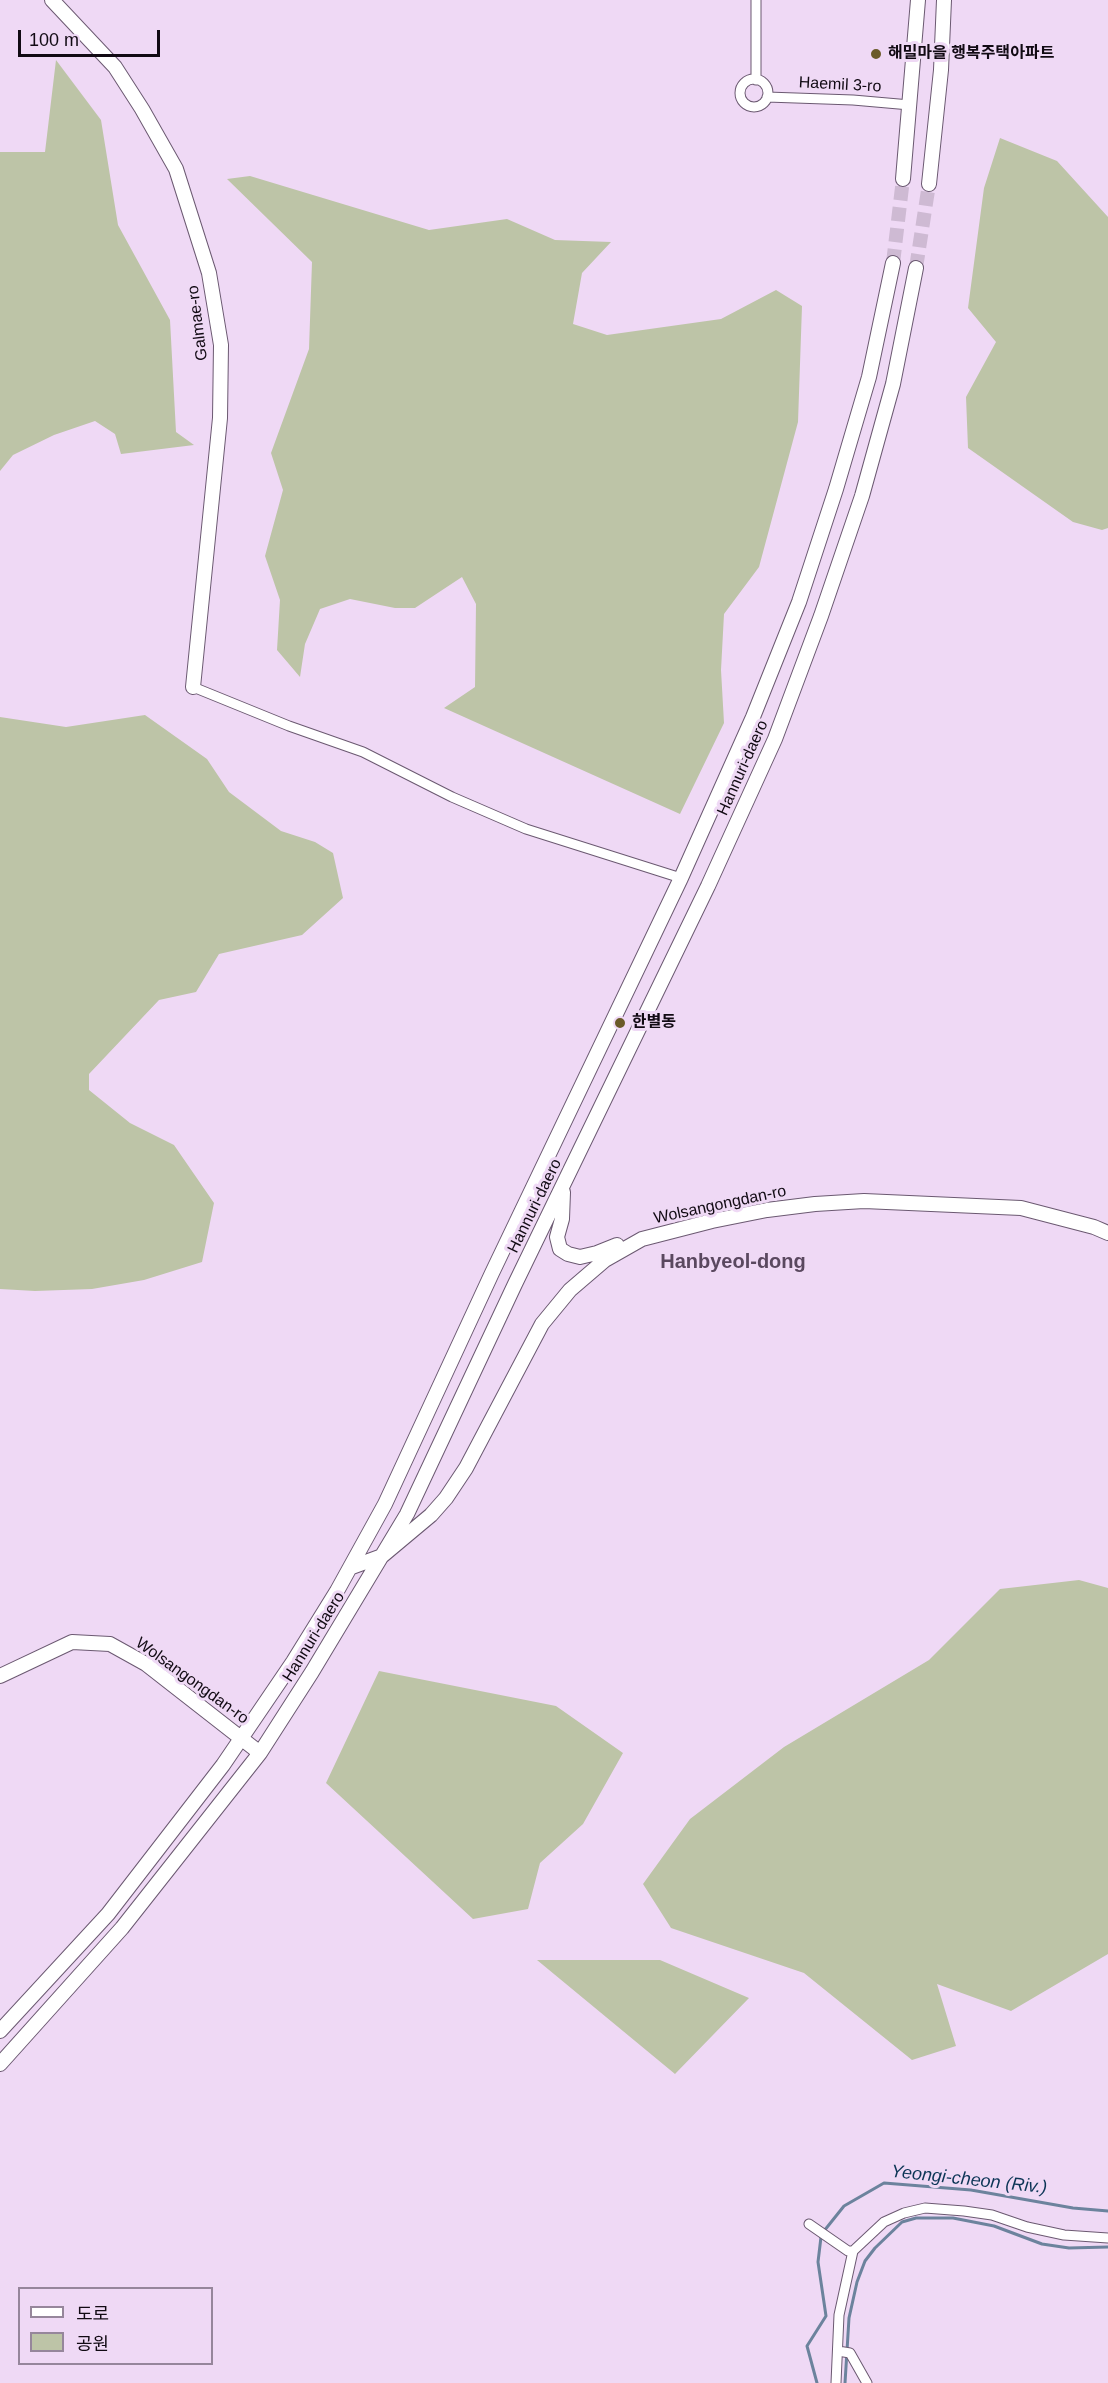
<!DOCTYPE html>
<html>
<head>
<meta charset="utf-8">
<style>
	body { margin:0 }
	#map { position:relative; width:1108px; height:2383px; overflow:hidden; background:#efd9f5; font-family:Arial,"Noto Sans KR",sans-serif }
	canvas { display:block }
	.legend { position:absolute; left:18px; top:2287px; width:195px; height:78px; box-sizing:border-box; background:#efd9f5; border:2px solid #96869b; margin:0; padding:8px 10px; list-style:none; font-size:18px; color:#110a13 }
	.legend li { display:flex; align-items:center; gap:12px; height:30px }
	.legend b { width:30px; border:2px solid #96869b }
	.scale { position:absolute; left:18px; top:30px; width:142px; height:27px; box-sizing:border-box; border:3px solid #110a13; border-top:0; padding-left:8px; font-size:18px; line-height:21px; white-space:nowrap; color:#110a13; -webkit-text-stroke:4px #efd9f5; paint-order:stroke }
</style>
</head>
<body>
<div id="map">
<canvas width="1108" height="2383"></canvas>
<ul class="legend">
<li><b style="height:8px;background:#fff"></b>도로</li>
<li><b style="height:16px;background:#bdc4a7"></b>공원</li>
</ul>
<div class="scale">100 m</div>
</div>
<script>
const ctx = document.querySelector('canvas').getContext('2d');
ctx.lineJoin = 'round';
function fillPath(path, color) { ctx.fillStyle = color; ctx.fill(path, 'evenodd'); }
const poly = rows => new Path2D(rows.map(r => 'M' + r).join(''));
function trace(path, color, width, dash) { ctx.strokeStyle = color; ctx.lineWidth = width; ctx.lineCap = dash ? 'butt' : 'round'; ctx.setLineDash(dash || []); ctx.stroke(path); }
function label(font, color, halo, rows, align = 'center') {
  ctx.font = font + ' Arial,"Noto Sans KR",sans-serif'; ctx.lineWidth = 6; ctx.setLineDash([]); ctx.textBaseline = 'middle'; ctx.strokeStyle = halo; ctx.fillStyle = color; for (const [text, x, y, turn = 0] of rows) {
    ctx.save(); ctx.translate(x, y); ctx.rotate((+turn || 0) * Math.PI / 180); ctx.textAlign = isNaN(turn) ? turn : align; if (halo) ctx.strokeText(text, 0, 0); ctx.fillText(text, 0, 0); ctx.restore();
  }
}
const green = poly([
	[56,60,101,120,118,225,170,320,176,432,194,445,121,454,115,434,95,421,54,435,13,455,0,471,0,152,45,152],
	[1000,138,1057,161,1108,217,1108,528,1102,530,1073,522,968,448,966,397,996,342,968,308,984,188],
	[250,176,429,230,507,219,555,240,611,242,582,273,573,324,607,335,721,319,776,290,802,306,798,422,759,567,724,614,721,670,724,723,680,814,444,708,475,687,476,604,462,577,415,608,395,608,350,599,320,609,305,644,300,677,277,650,280,600,265,556,283,490,271,453,309,349,312,262,227,179],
	[145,715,207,759,229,792,281,831,315,842,333,853,343,898,302,935,219,954,196,992,159,1000,89,1074,89,1090,130,1123,174,1145,214,1203,202,1262,144,1280,92,1289,35,1291,0,1289,0,717,66,727],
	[1079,1580,1108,1588,1108,1954,1011,2011,937,1984,956,2046,912,2060,804,1973,671,1928,643,1884,690,1819,784,1747,929,1660,1000,1589],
	[379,1671,556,1706,623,1753,583,1824,540,1863,528,1909,473,1919,326,1783],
	[537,1960,660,1960,749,1998,675,2074]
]);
const stream = poly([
	[824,2231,844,2206,884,2183,971,2190,1073,2208,1108,2211],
	[817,2383,807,2346,826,2316,818,2262,821,2237],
	[845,2383,849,2318,857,2282,865,2261,875,2248,902,2222,916,2218,953,2218,994,2226,1042,2244,1069,2248,1108,2247]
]);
const secondaryTunnel = poly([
	[893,263,903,179],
	[916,268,929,184]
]);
const street = poly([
	[756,0,756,80],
	'740 93a14 14 0 1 1 28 0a14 14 0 1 1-28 0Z',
	[767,97,853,100,910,105],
	[193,687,289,726,363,752,452,797,526,829,681,878],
	[809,2224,848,2251,853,2251],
	[838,2351,850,2353,867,2383],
	[836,2383,839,2315,853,2251,884,2222,904,2213,925,2208,964,2211,992,2215,1027,2227,1064,2235,1108,2238]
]);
const secondary = poly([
	[52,0,115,67,142,109,176,169,209,273,221,345,220,418,193,687],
	[903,179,918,0],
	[929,184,941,70,944,0],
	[563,1192,562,1219,557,1237,560,1249,568,1254,580,1257,597,1253,617,1245],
	[352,1567,382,1556,431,1515,446,1498,466,1468,542,1324,570,1290,605,1260,642,1239,712,1221,767,1210,815,1204,864,1201,1021,1208,1094,1227,1108,1233],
	[0,1676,72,1642,110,1644,146,1664,260,1753],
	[0,2031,108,1914,223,1765,293,1662,337,1591,385,1504,492,1273,681,878,753,717,799,602,836,489,869,377,893,263],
	[0,2064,122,1928,260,1753,312,1672,407,1514,515,1284,708,886,775,739,821,616,862,496,893,384,916,268]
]);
const markers = [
	[876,54,6,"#6a5a28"],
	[620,1023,6,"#6a5a28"]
];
const poiNames = [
	["해밀마을 행복주택아파트",888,54],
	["한별동",632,1023]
];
const streetNames = [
	["Haemil 3-ro",840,85,3],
	["Galmae-ro",198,323,-97],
	["Hannuri-daero",743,768,-66],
	["Wolsangongdan-ro",720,1205,-12],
	["Hannuri-daero",535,1206,-64],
	["Hannuri-daero",314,1637,-58],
	["Wolsangongdan-ro",192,1681,36]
];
const waterNames = [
	["Yeongi-cheon (Riv.)",969,2180,6]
];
const quarterNames = [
	["Hanbyeol-dong",733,1262]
];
fillPath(green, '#bdc4a7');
trace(stream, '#6c839d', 3);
trace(secondaryTunnel, '#cebad3', 14, [14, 7]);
trace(street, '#6b5971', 11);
trace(secondary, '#6b5971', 16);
trace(street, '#fff', 9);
trace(secondary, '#fff', 14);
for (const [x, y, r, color] of markers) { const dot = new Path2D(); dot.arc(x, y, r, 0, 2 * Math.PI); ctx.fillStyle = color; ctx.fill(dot); trace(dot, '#efd9f5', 2); }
label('bold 16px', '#110a13', '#efd9f5', poiNames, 'left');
label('16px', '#110a13', '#efd9f5', streetNames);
label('italic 18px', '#0c3556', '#efd9f5', waterNames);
label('bold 20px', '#5a485f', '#efd9f5', quarterNames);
</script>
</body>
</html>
